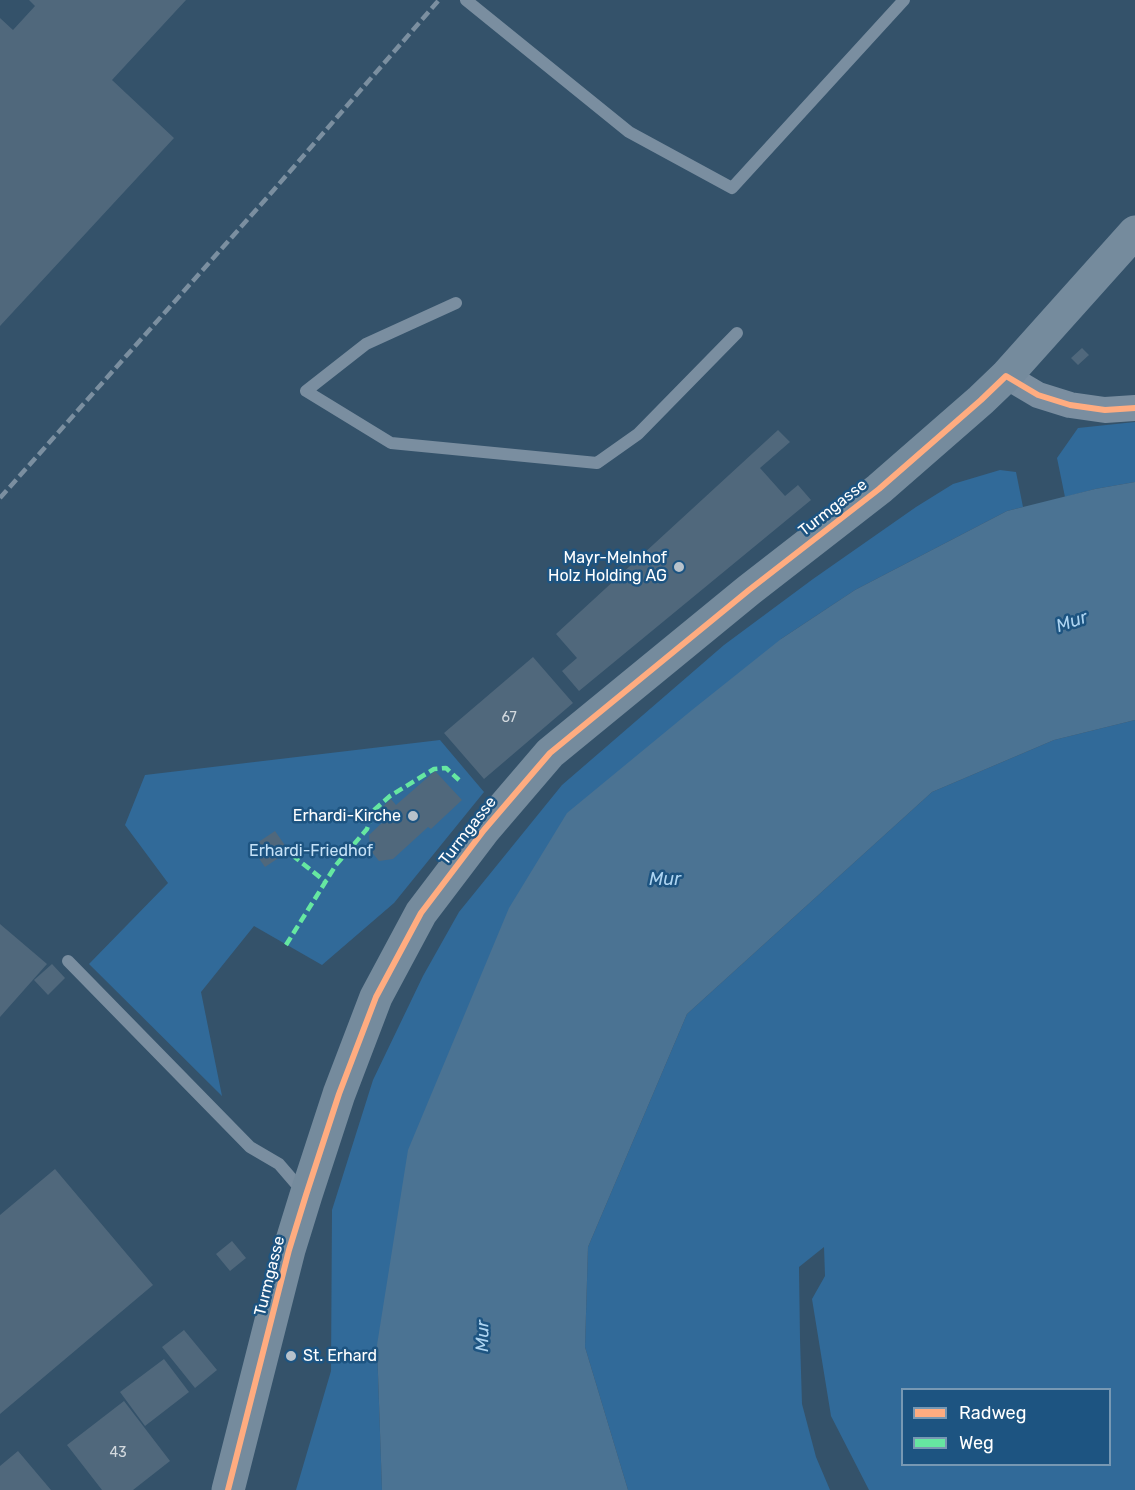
<!DOCTYPE html>
<html>
<head>
<meta charset="utf-8">
<style>
	body { margin:0 }
	#map { position:relative; width:1135px; height:1490px; overflow:hidden; background:#34526a; font-family:Rubik,sans-serif }
	canvas { display:block }
	.legend { position:absolute; left:901px; top:1388px; width:210px; height:78px; box-sizing:border-box; background:#1d5481; border:2px solid #7798b3; margin:0; padding:8px 10px; list-style:none; font-size:18px; color:#fff }
	.legend li { display:flex; align-items:center; gap:12px; height:30px }
	.legend b { width:30px; border:2px solid #7798b3 }
</style>
</head>
<body>
<div id="map">
<canvas width="1135" height="1490"></canvas>
<ul class="legend">
<li><b style="height:8px;background:#ffac80"></b>Radweg</li>
<li><b style="height:8px;background:#66e7a1"></b>Weg</li>
</ul>
</div>
<script>
const ctx = document.querySelector('canvas').getContext('2d');
ctx.lineJoin = 'round';
function fillPath(path, color) { ctx.fillStyle = color; ctx.fill(path, 'evenodd'); }
const poly = rows => new Path2D(rows.map(r => 'M' + r).join(''));
function trace(path, color, width, dash) { ctx.strokeStyle = color; ctx.lineWidth = width; ctx.lineCap = dash ? 'butt' : 'round'; ctx.setLineDash(dash || []); ctx.stroke(path); }
function label(font, color, halo, rows, align = 'center') {
  ctx.font = font + ' Rubik,sans-serif'; ctx.lineWidth = 5; ctx.setLineDash([]); ctx.textBaseline = 'middle'; ctx.strokeStyle = halo; ctx.fillStyle = color; for (const [text, x, y, turn = 0] of rows) {
    ctx.save(); ctx.translate(x, y); ctx.rotate((+turn || 0) * Math.PI / 180); ctx.textAlign = isNaN(turn) ? turn : align; if (halo) ctx.strokeText(text, 0, 0); ctx.fillText(text, 0, 0); ctx.restore();
  }
}
const green = poly([
	[1135,422,1135,482,1095,489,1065,497,1057,458,1078,428],
	[1000,470,1016,472,1023,507,1007,511,855,590,781,639,377,1345,382,1490,296,1490,331,1371,332,1210,373,1080,423,976,459,912,562,785,724,645,813,579,916,507,953,484],
	[1135,720,1135,1490,869,1490,831,1416,812,1299,825,1276,824,1247,799,1267,800,1339,802,1404,816,1457,830,1490,628,1490,585,1347,588,1247,687,1014,932,792,1054,740],
	[902,1390,1110,1390,1110,1464,902,1464],
	[440,740,484,792,394,903,322,965,254,926,201,992,222,1096,89,964,168,883,125,825,145,775]
]);
const water = poly([
	[1135,482,1135,720,1054,740,932,792,687,1014,588,1247,585,1347,628,1490,382,1490,377,1345,408,1150,509,908,567,813,692,710,781,639,855,590,1007,511,1095,489]
]);
const building = poly([
	[29,0,186,0,112,80,174,138,0,326,0,18,13,30,35,6],
	[1082,348,1089,355,1078,365,1071,358],
	[778,430,790,442,760,468,785,496,798,485,811,500,579,691,562,671,577,658,556,634],
	[533,657,573,703,484,779,444,733],
	[435,771,462,800,431,829,428,827,393,859,379,861,370,850,369,835,384,821,377,812,391,799,396,805],
	[275,831,289,851,265,867,251,847],
	[0,924,47,964,0,1017],
	[52,964,65,978,48,995,34,980],
	[55,1169,153,1285,0,1414,0,1215],
	[232,1241,246,1258,230,1271,216,1254],
	[184,1330,217,1370,195,1388,162,1347],
	[164,1359,189,1392,145,1426,120,1392],
	[124,1401,170,1461,133,1490,102,1490,67,1445],
	[18,1451,51,1490,0,1490,0,1466]
]);
const lane = poly([
	[466,0,629,132,732,188,904,0],
	[456,303,366,344,306,391,391,443,597,463,638,434,737,333],
	[68,961,250,1147,279,1164,304,1193]
]);
const street = poly([
	[1006,376,1038,395,1070,405,1105,410,1135,408]
]);
const secondary = poly([
	[228,1490,289,1250,306,1195,339,1094,376,997,421,913,484,830,550,753,749,590,879,489,981,400,1006,376,1135,232]
]);
const rail = poly([
	[0,498,272,192,439,0]
]);
const quiet = poly([
	[292,855,326,882],
	[286,945,336,865,367,829,373,811,390,796,434,769,446,768,459,780]
]);
const cycleway = poly([
	[228,1490,289,1250,306,1195,339,1094,376,997,421,913,484,830,550,753,749,590,879,489,981,400,1006,376,1038,395,1070,405,1105,410,1135,408]
]);
const markers = [
	[679,567,6,"#b8c2cb"],
	[413,816,6,"#b8c2cb"],
	[291,1356,6,"#b8c2cb"]
];
const numberNames = [
	["67",509,718],
	["43",118,1453]
];
const streetNames = [
	["Turmgasse",833,508,-38],
	["Turmgasse",468,831,-52],
	["Turmgasse",270,1276,-76]
];
const poiNames = [
	["Mayr-Melnhof",667,558],
	["Holz Holding AG",667,576],
	["Erhardi-Kirche",401,816],
	["St. Erhard",303,1356,"left"]
];
const parkNames = [
	["Erhardi-Friedhof",311,851]
];
const waterNames = [
	["Mur",1072,622,-19],
	["Mur",665,880],
	["Mur",483,1336,-89]
];
fillPath(green, '#316a99');
fillPath(water, '#4b7393');
fillPath(building, '#50687c');
trace(lane, '#7a8ea0', 12);
trace(street, '#7a8ea0', 26);
trace(secondary, '#758b9d', 33);
trace(rail, '#7b8fa0', 4.5, [10, 4.5]);
trace(quiet, '#66e7a1', 4.5, [9, 4.5]);
trace(cycleway, '#ffac80', 6);
for (const [x, y, r, color] of markers) { const dot = new Path2D(); dot.arc(x, y, r, 0, 2 * Math.PI); ctx.fillStyle = color; ctx.fill(dot); trace(dot, '#1d5481', 2); }
label('14px', '#d3d9de', null, numberNames);
label('16px', '#fff', '#1d5481', streetNames);
label('16px', '#fff', '#1d5481', poiNames, 'right');
label('16px', '#c6e2f7', '#1d5481', parkNames);
label('italic 18px', '#add4f1', '#1d5481', waterNames);
</script>
</body>
</html>
